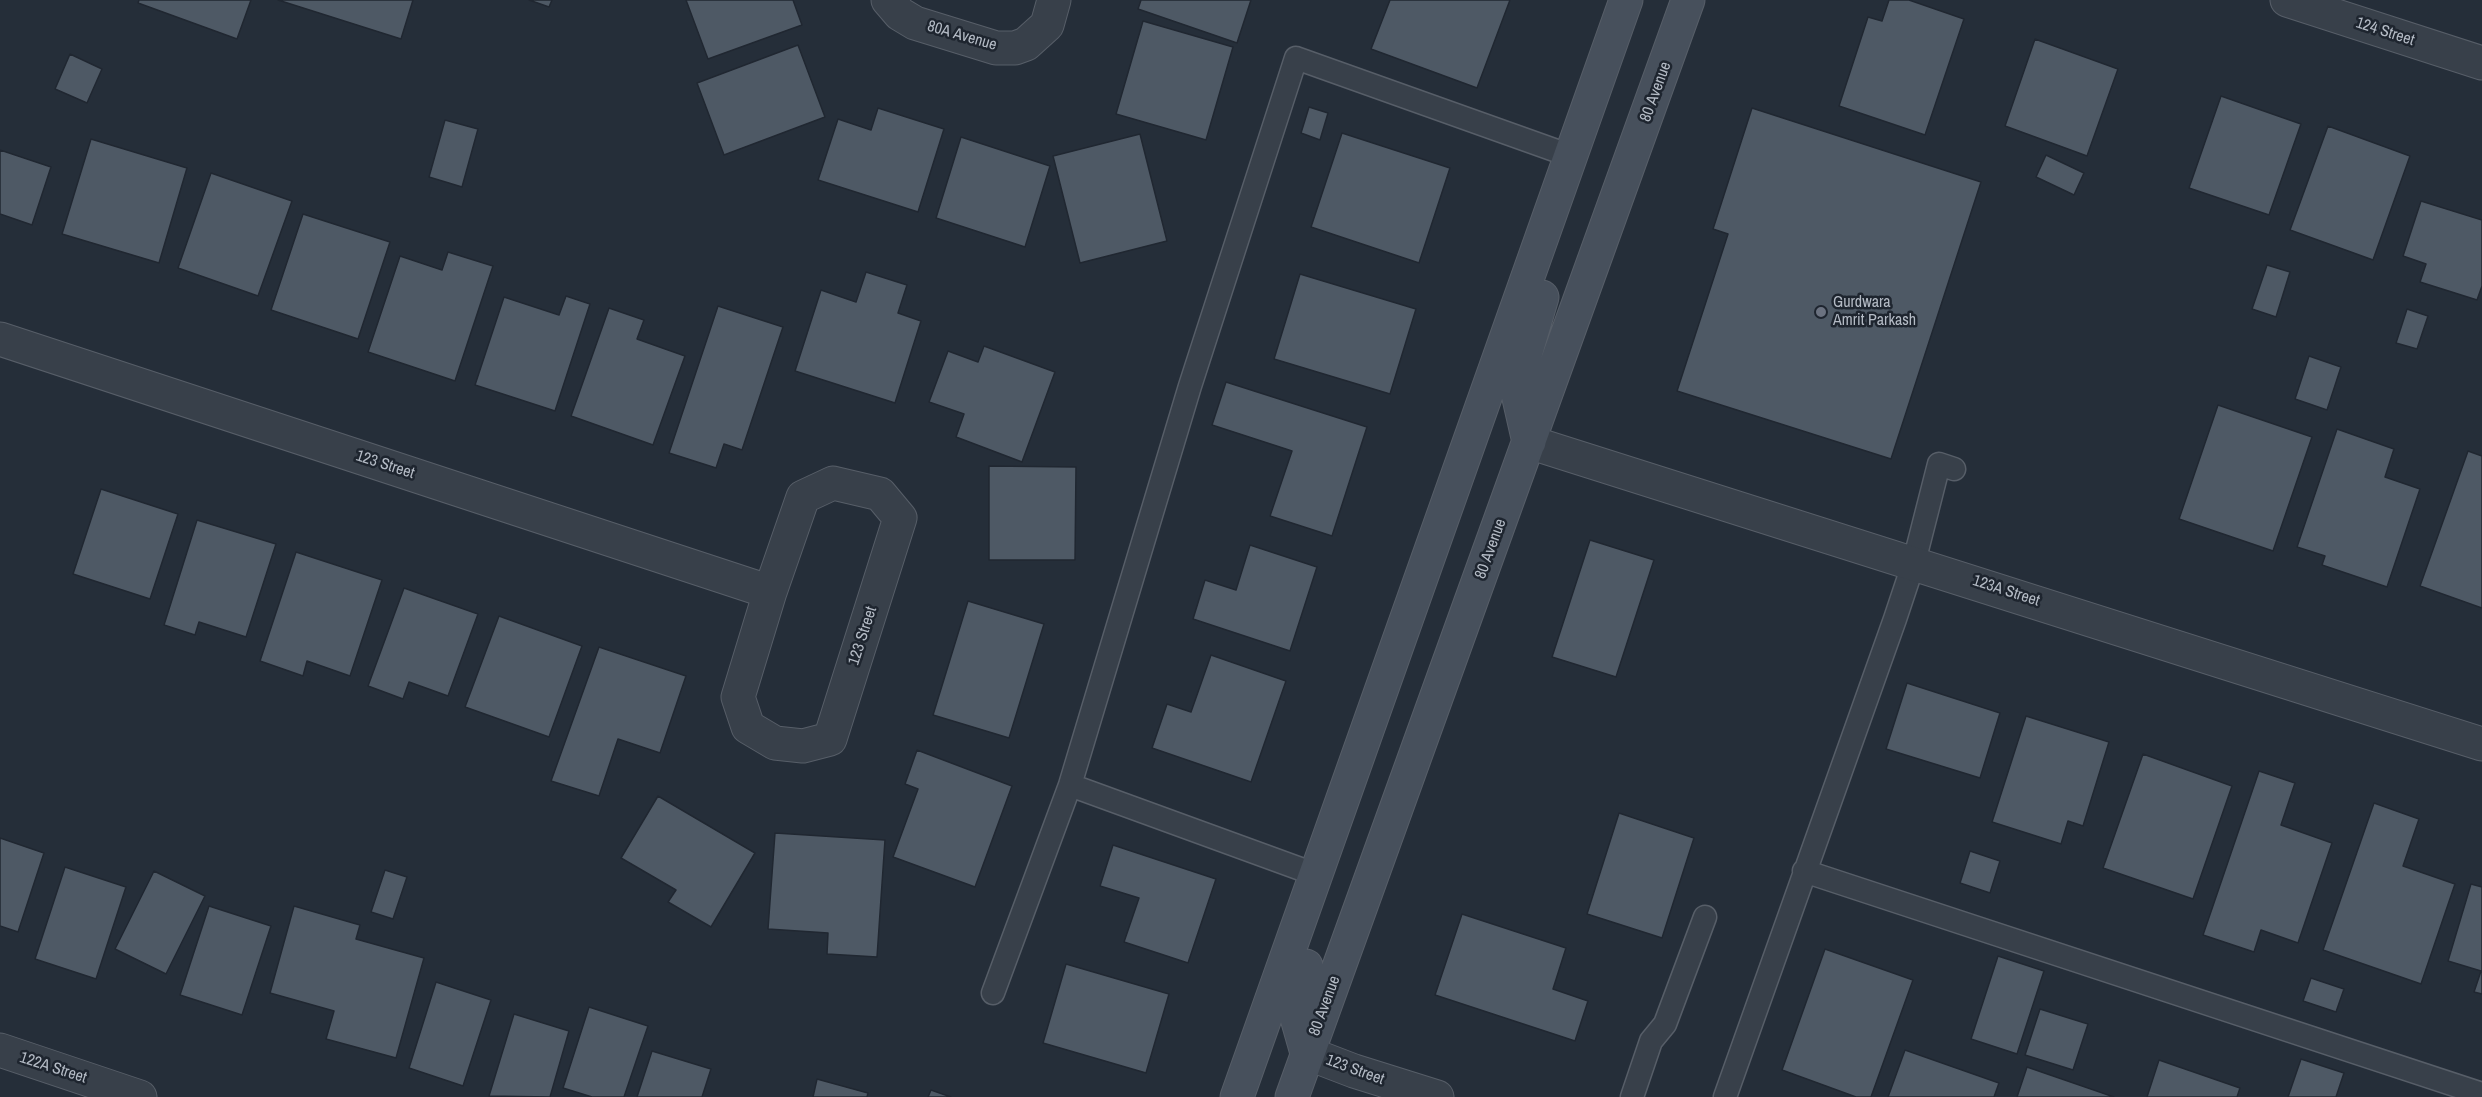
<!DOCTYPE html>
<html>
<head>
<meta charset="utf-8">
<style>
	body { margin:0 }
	canvas { display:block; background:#252e39 }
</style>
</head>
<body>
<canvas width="2482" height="1097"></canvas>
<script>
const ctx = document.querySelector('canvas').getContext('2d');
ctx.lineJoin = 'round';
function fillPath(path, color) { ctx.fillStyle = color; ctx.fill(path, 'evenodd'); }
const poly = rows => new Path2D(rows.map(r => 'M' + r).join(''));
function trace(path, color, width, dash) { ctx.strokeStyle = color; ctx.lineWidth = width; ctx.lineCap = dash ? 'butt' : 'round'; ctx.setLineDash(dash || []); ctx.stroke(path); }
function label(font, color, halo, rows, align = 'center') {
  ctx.font = font + ' "Archivo Narrow",sans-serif'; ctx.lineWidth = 5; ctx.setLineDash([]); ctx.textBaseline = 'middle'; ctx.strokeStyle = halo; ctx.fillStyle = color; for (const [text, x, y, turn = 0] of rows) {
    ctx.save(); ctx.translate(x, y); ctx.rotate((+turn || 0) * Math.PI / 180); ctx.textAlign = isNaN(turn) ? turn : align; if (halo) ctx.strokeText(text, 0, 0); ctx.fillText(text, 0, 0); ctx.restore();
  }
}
const building = poly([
	[139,0,251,0,237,39,138,3,139,0],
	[278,0,413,0,401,39,278,0],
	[529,0,552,0,549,7,529,0],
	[686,0,793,0,802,25,708,59,686,0],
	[1141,0,1251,0,1237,43,1138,9,1141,0],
	[1390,0,1510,0,1477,88,1371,49,1390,0],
	[1889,0,1909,0,1964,19,1925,135,1839,106,1868,17,1882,21,1889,0],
	[1143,21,1233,47,1206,140,1116,114,1143,21],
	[2035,39,2118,69,2087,156,2005,126,2035,39],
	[798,45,825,117,724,155,697,83,798,45],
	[70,54,102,69,87,103,55,89,70,54],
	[2221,96,2301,124,2269,215,2189,188,2221,96],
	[1309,107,1328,113,1320,140,1301,133,1309,107],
	[878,108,944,129,918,212,818,180,838,119,871,130,878,108],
	[1752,108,1981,182,1891,459,1677,391,1728,234,1713,229,1752,108],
	[445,120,478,129,462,187,429,177,445,120],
	[2328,126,2410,156,2373,260,2290,230,2328,126],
	[1342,133,1450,168,1419,263,1311,227,1342,133],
	[1140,134,1167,241,1080,263,1053,156,1140,134],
	[961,137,1050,166,1025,247,936,218,961,137],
	[91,139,187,168,159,263,62,234,91,139],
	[0,150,51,167,32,225,0,214,0,150],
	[2046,155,2084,173,2074,195,2036,177,2046,155],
	[211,173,292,201,258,296,178,268,211,173],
	[2421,201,2482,220,2482,286,2477,300,2420,282,2426,264,2403,256,2421,201],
	[303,214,390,242,358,339,271,310,303,214],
	[448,252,493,266,455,381,368,352,400,256,442,270,448,252],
	[2267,265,2290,272,2276,317,2252,309,2267,265],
	[866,272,907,285,898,313,921,321,895,403,795,371,821,290,856,302,866,272],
	[1300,274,1416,309,1390,394,1274,359,1300,274],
	[566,296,590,304,555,411,475,385,504,297,559,315,566,296],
	[718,306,783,327,742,450,724,444,716,468,669,453,718,306],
	[609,308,644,320,637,339,685,356,653,445,571,416,609,308],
	[2407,309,2428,316,2417,349,2396,343,2407,309],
	[984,346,1055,372,1022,462,956,437,964,414,929,402,948,351,978,362,984,346],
	[2309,356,2341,367,2327,410,2295,399,2309,356],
	[1226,382,1367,427,1332,536,1270,516,1292,451,1212,425,1226,382],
	[2218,405,2312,437,2273,551,2179,519,2218,405],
	[2337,429,2394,449,2385,477,2420,489,2387,587,2322,565,2325,556,2297,547,2337,429],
	[2468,451,2482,456,2482,608,2420,586,2468,451],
	[989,466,1076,467,1075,560,989,560,989,466],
	[101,489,178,514,150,599,73,574,101,489],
	[197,520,276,544,246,637,199,622,195,635,164,625,197,520],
	[1590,540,1654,560,1616,677,1552,657,1590,540],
	[1250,545,1317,567,1290,651,1193,619,1205,580,1236,590,1250,545],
	[296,552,382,580,350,676,307,661,303,676,260,661,296,552],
	[404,588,478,614,448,696,409,682,403,699,368,686,404,588],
	[968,601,1044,624,1009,738,933,715,968,601],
	[499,616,582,646,549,737,465,707,499,616],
	[599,647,686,676,660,753,618,739,599,796,551,781,599,647],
	[1211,655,1286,681,1251,782,1152,748,1167,704,1191,712,1211,655],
	[1907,683,2000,713,1980,778,1886,749,1907,683],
	[2026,716,2109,742,2083,826,2068,821,2061,844,1992,822,2026,716],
	[917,750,1012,786,975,887,893,857,918,789,905,784,917,750],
	[2143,754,2232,786,2193,899,2103,868,2143,754],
	[2259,771,2295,783,2281,825,2332,843,2298,943,2261,930,2254,952,2203,935,2259,771],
	[658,796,755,853,711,927,668,902,676,890,621,858,658,796],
	[2374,803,2419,819,2403,866,2455,884,2421,984,2323,950,2374,803],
	[1619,813,1694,838,1662,938,1587,914,1619,813],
	[775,833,885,840,877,957,827,954,828,933,768,929,775,833],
	[0,838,44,853,18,932,0,926,0,838],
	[1113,845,1216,879,1188,963,1124,942,1139,898,1100,886,1113,845],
	[1970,851,2000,861,1990,893,1960,883,1970,851],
	[65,867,126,887,96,979,35,959,65,867],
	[385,870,407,877,393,919,371,912,385,870],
	[154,871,205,896,166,974,115,949,154,871],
	[2471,884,2482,887,2482,994,2474,992,2481,971,2448,961,2471,884],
	[209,906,271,926,242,1015,180,995,209,906],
	[294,906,360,925,356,939,424,958,396,1058,326,1039,334,1011,270,993,294,906],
	[1462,914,1566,948,1553,989,1588,1001,1575,1041,1435,995,1462,914],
	[1825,949,1913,980,1871,1097,1856,1097,1782,1070,1825,949],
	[1998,956,2044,971,2017,1054,1971,1039,1998,956],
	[1066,964,1169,994,1146,1073,1043,1043,1066,964],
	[2311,978,2344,989,2336,1012,2303,1001,2311,978],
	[436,982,491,1000,463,1086,409,1068,436,982],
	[589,1007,648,1026,624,1097,592,1097,563,1088,589,1007],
	[2040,1009,2088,1024,2073,1070,2025,1055,2040,1009],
	[514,1014,569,1031,550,1097,489,1096,514,1014],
	[1905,1050,1999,1083,1994,1097,1888,1097,1905,1050],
	[652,1051,711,1069,702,1097,637,1097,652,1051],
	[2301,1059,2344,1073,2336,1097,2288,1097,2301,1059],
	[2159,1060,2240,1088,2237,1097,2147,1097,2159,1060],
	[2027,1067,2114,1097,2017,1097,2027,1067],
	[817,1079,868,1093,867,1097,813,1097,817,1079],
	[931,1090,951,1097,928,1097,931,1090]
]);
const service = poly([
	[1070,785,1317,875],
	[1804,871,2482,1094],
	[993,993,1070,785,1190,386,1296,58,1571,156],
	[1632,1097,1651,1041,1665,1024,1705,917],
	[1725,1097,1895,619,1914,562,1939,464,1954,469]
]);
const minor = poly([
	[888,0,900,14,915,23,996,48,1015,48,1026,44,1047,25,1054,0],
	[0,339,770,592],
	[1529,442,2482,744],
	[833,483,880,494,900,518,830,739,803,746,775,743,748,727,738,697,770,592,803,497,833,483],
	[0,1050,140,1097],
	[1307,1053,1354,1071,1437,1097]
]);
const tertiary = poly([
	[2287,0,2482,63]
]);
const secondary = poly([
	[1529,442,1516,385,1542,297],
	[1306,966,1293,1004,1307,1053],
	[1237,1097,1626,0],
	[1292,1097,1688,0]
]);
const markers = [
	[1821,312,6,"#6b7280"]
];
const streetNames = [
	["124 Street",2385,32,18],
	["80A Avenue",962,36,16],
	["80 Avenue",1656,92,-70],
	["123 Street",385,465,18],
	["80 Avenue",1491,549,-70],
	["123A Street",2006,591,18],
	["123 Street",863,636,-72],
	["80 Avenue",1325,1006,-70],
	["122A Street",53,1068,18],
	["123 Street",1355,1070,20]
];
const poiNames = [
	["Gurdwara",1833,303],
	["Amrit Parkash",1833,321]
];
fillPath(building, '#4e5965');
trace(building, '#202731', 1.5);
trace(service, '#575e68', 25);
trace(minor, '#575e68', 35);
trace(tertiary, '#575e68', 35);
trace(secondary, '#575e68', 35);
trace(service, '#38404a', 22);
trace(minor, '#38404a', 33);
trace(tertiary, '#38404a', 33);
trace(secondary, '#47505c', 33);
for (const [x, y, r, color] of markers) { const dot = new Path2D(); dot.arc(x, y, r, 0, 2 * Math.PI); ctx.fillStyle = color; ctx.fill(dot); trace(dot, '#1e252f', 2); }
label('16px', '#b4bbc5', '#1e252f', streetNames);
label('16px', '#b4bbc5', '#1e252f', poiNames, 'left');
</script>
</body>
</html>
